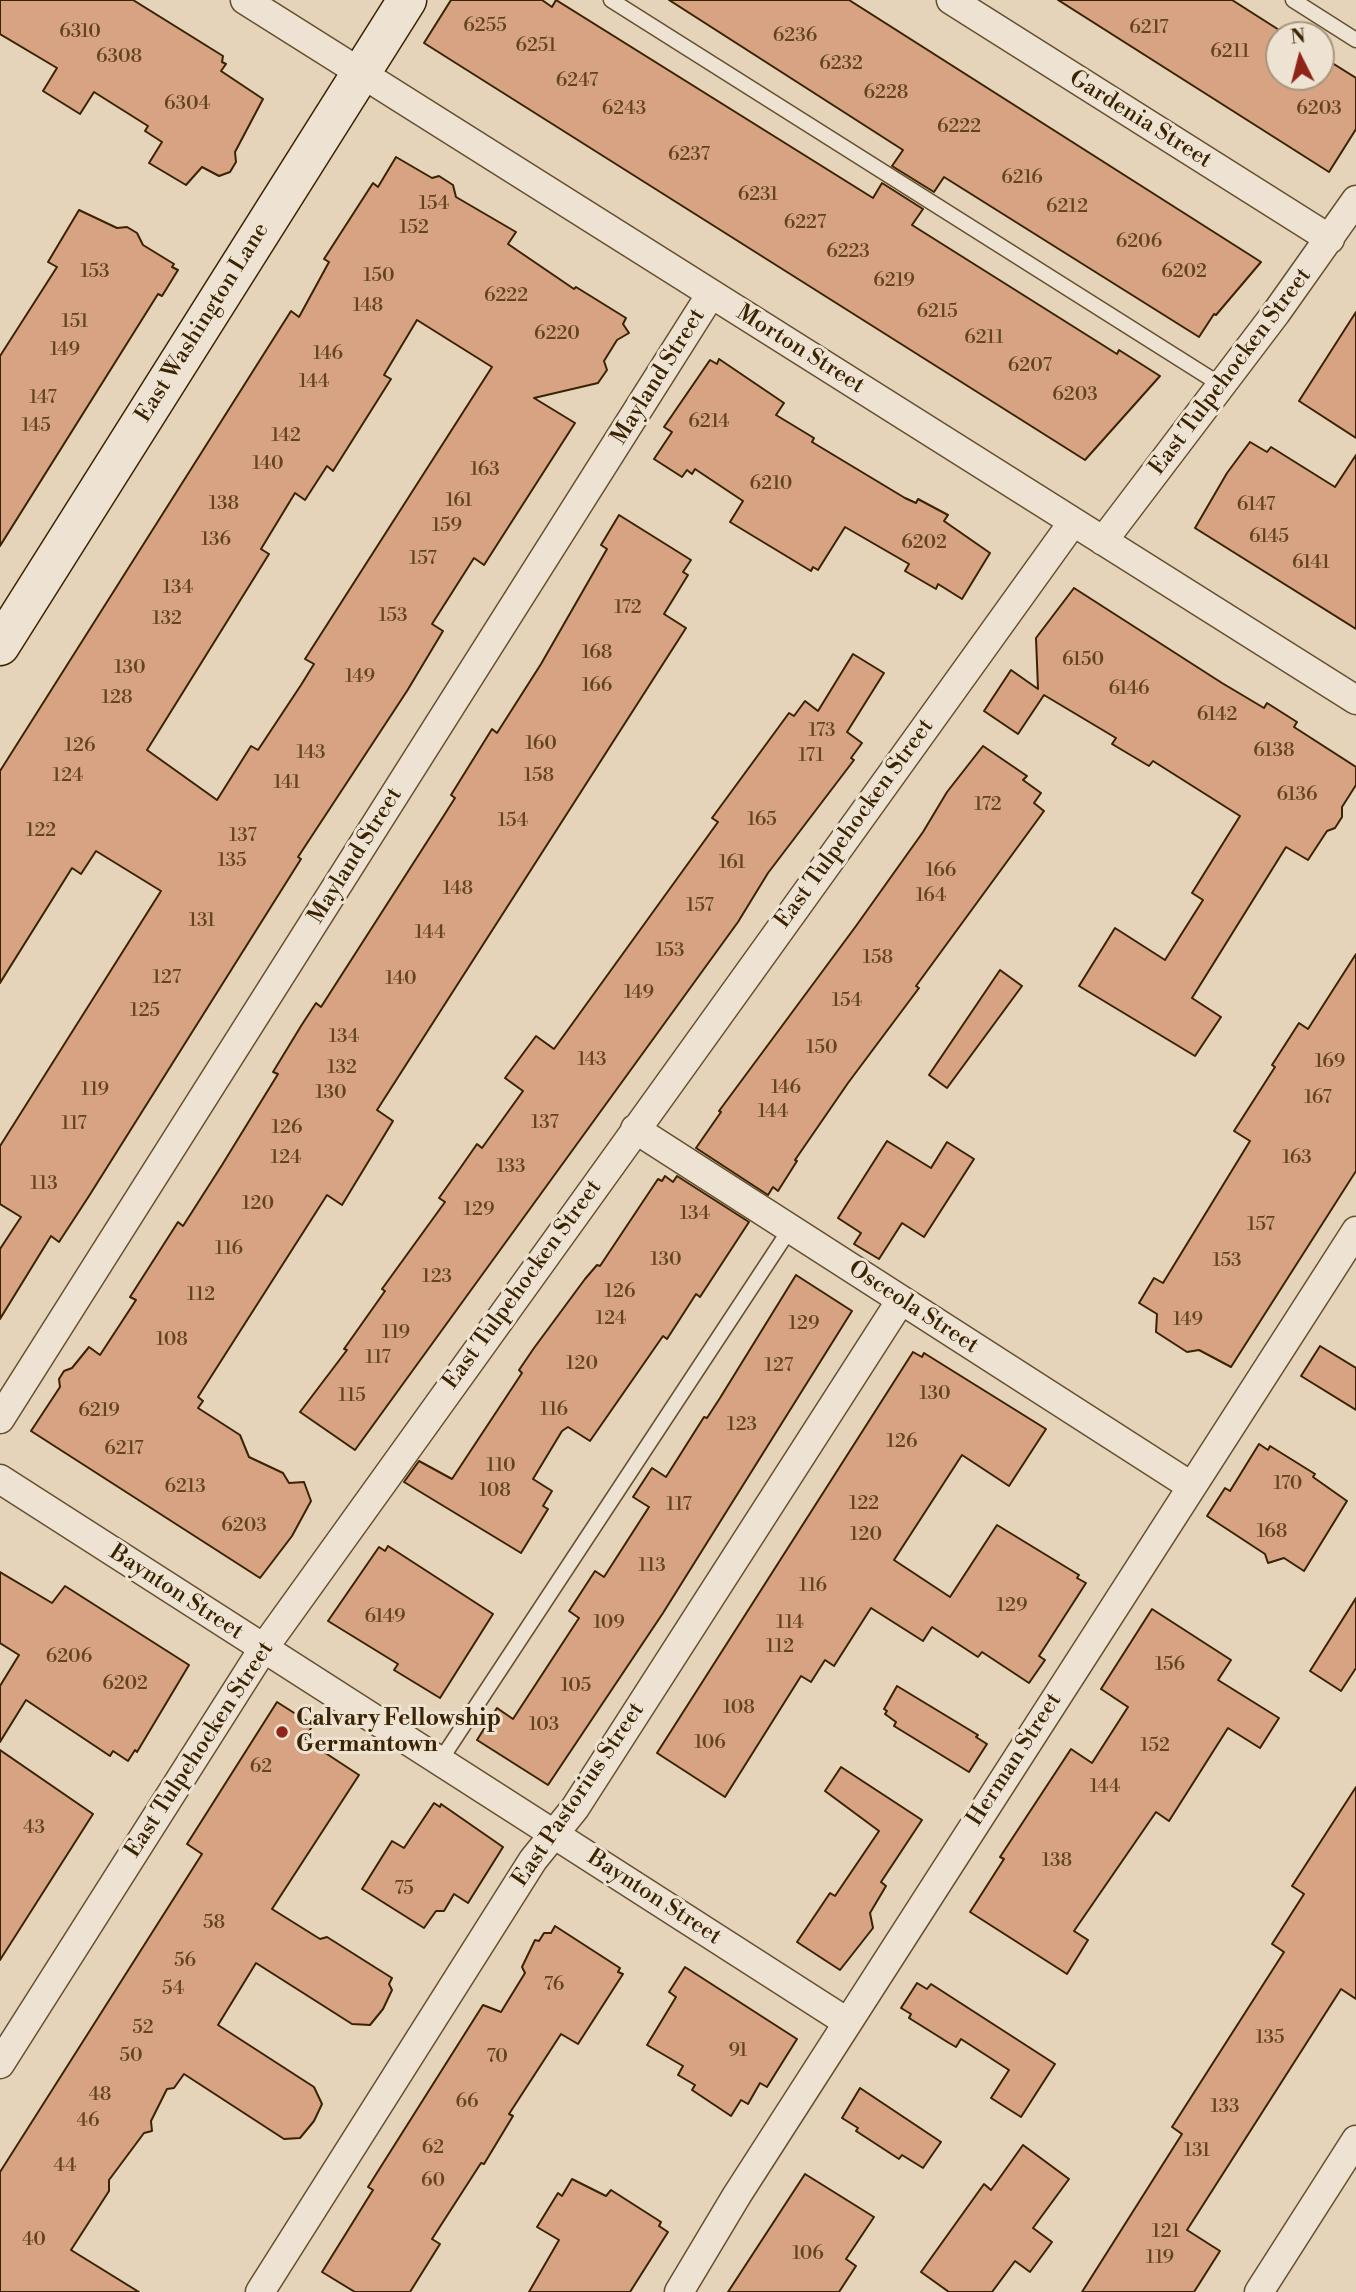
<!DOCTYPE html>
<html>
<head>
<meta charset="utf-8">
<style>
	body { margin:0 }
	#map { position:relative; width:1356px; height:2292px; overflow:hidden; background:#e5d4ba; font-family:"Libre Bodoni",serif }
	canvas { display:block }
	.north { position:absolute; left:1265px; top:21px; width:70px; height:70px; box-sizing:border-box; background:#eee3d2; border:2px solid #a6967e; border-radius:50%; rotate:354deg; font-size:19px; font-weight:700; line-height:28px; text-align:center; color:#3a2300 }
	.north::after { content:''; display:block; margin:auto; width:24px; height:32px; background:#8f2418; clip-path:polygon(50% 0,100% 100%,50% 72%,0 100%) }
</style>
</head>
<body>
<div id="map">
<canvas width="1356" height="2292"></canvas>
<div class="north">N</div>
</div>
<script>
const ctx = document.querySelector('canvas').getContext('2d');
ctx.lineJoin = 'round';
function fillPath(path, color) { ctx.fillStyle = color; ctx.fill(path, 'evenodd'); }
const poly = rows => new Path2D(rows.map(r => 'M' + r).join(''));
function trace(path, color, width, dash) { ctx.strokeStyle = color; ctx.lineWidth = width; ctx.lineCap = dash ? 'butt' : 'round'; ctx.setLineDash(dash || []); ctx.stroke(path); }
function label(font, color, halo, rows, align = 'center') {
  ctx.font = font + ' "Libre Bodoni",serif'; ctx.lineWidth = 6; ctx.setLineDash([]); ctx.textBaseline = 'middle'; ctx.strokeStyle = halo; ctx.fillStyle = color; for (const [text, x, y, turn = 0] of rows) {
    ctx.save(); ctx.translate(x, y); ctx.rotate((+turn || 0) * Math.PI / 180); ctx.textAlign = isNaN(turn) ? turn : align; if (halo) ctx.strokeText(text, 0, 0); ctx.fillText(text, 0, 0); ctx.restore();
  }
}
const building = poly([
	[0,0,133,0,223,56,222,62,226,64,221,71,263,99,235,152,236,162,230,172,219,176,202,167,186,185,149,163,162,142,145,131,148,126,94,92,80,114,43,91,57,68,0,34,0,0],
	[451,0,542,0,552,7,556,0,873,198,882,183,923,209,912,225,1117,354,1119,350,1160,376,1085,460,424,43,451,0],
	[669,0,849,0,1261,262,1216,315,1214,314,1199,337,944,177,934,192,892,166,903,150,669,0],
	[1058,0,1232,0,1287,35,1279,35,1279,77,1321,77,1321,56,1356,78,1356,129,1329,172,1058,0],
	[396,157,432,178,439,176,453,185,456,197,516,232,508,244,574,289,576,287,626,318,623,324,629,333,617,340,604,361,607,370,598,383,534,398,575,423,484,565,474,558,432,624,443,631,407,691,298,857,301,859,89,1196,59,1242,51,1236,0,1319,0,1249,21,1217,0,1204,0,1146,161,891,96,851,81,874,72,868,0,983,0,771,291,311,299,317,329,262,324,259,373,183,378,187,396,157],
	[417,320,492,367,305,659,314,664,301,685,258,750,251,746,217,800,147,750,269,554,261,549,295,493,305,500,327,466,333,471,391,379,384,375,417,320],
	[79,210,117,228,127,227,137,233,143,245,174,264,172,267,178,270,162,296,158,294,0,546,0,356,57,267,48,262,79,210],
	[1356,312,1356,438,1299,401,1356,312],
	[719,359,784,403,776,415,814,438,812,442,905,498,916,503,918,499,948,515,944,521,990,553,962,599,938,584,936,589,905,571,909,564,845,527,818,570,813,567,811,571,730,522,743,501,695,469,692,474,687,470,682,477,654,459,672,432,664,427,710,360,717,364,719,359],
	[1250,442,1267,452,1271,447,1335,487,1356,455,1356,629,1195,528,1227,473,1250,442],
	[619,515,691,560,683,572,688,575,664,614,686,628,377,1110,393,1121,342,1205,327,1195,198,1397,203,1401,198,1408,240,1435,249,1457,283,1473,289,1483,304,1482,311,1501,292,1536,260,1578,31,1431,60,1387,59,1379,64,1371,72,1368,89,1347,100,1355,136,1300,130,1297,178,1222,183,1226,222,1165,278,1074,273,1072,301,1026,316,1003,321,1007,441,820,455,798,451,795,492,729,497,733,541,664,607,549,601,545,619,515],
	[1074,588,1222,683,1264,708,1267,703,1297,722,1294,727,1356,767,1356,785,1342,807,1342,817,1335,828,1327,831,1308,860,1286,847,1192,998,1221,1017,1195,1056,1079,986,1115,928,1165,960,1203,900,1192,893,1240,816,1153,761,1149,766,1112,744,1116,738,1044,695,1018,734,984,711,1011,670,1038,689,1036,638,1074,588],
	[853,654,884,673,847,732,862,743,851,758,854,760,768,873,738,922,355,1450,300,1412,347,1350,344,1349,385,1291,382,1289,445,1202,439,1198,461,1167,477,1144,482,1148,523,1091,505,1078,536,1036,554,1049,718,822,712,818,789,713,794,716,805,701,818,711,853,654],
	[983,746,1027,776,1023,780,1041,793,1034,803,1044,811,916,986,919,988,848,1083,795,1160,797,1161,778,1191,773,1187,768,1195,696,1148,721,1112,719,1111,856,926,923,832,947,792,983,746],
	[1356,954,1356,1171,1231,1367,1199,1350,1187,1352,1156,1332,1157,1314,1139,1303,1154,1278,1163,1283,1250,1141,1234,1131,1275,1067,1272,1065,1299,1023,1308,1029,1356,954],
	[1000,970,1022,986,947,1088,929,1075,1000,970],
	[887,1141,931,1168,947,1142,974,1159,924,1237,902,1223,879,1259,854,1244,861,1233,838,1218,887,1141],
	[665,1176,673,1182,677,1176,749,1222,700,1297,696,1294,667,1339,663,1336,590,1441,568,1427,562,1431,533,1479,552,1491,543,1506,548,1509,521,1553,404,1482,419,1461,452,1479,522,1373,519,1370,534,1348,585,1279,597,1265,600,1266,658,1179,662,1181,665,1176],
	[796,1275,852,1311,663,1613,548,1785,477,1740,497,1708,513,1719,579,1618,569,1611,595,1571,604,1577,649,1507,633,1497,652,1468,666,1477,704,1417,707,1418,720,1398,796,1275],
	[1320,1346,1356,1368,1356,1410,1301,1376,1320,1346],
	[913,1352,922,1357,924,1353,1046,1429,1009,1486,962,1455,894,1560,950,1597,997,1525,1079,1575,1077,1578,1086,1583,1039,1656,1045,1660,1029,1683,982,1652,978,1657,932,1627,923,1641,871,1608,834,1666,825,1660,811,1682,801,1676,725,1797,657,1753,913,1352],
	[1259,1444,1268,1450,1270,1446,1315,1474,1313,1477,1347,1501,1304,1571,1284,1558,1268,1563,1265,1554,1207,1516,1225,1488,1230,1491,1259,1444],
	[388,1546,493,1614,440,1698,394,1670,398,1664,328,1621,379,1547,385,1551,388,1546],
	[0,1572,52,1603,65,1586,189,1665,137,1752,135,1750,128,1761,113,1751,110,1756,26,1700,0,1742,0,1686,19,1655,0,1643,0,1572],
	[1356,1598,1356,1668,1341,1691,1310,1671,1356,1598],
	[1152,1609,1231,1660,1218,1680,1279,1718,1260,1748,1228,1728,1169,1821,1156,1812,1074,1931,1088,1940,1067,1974,970,1912,1004,1859,1000,1857,1071,1749,1092,1763,1128,1707,1101,1689,1152,1609],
	[897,1686,978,1735,976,1737,987,1744,969,1772,894,1726,896,1722,885,1714,887,1711,884,1709,897,1686],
	[277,1702,313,1725,304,1739,359,1775,272,1909,320,1939,327,1937,392,1978,389,1984,392,1990,383,2009,370,2025,352,2024,256,1963,218,2025,314,2087,322,2104,314,2121,300,2138,284,2139,184,2074,174,2088,167,2089,151,2121,152,2131,144,2133,109,2180,109,2191,71,2250,139,2292,0,2292,0,2172,202,1854,187,1844,277,1702],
	[0,1750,93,1814,0,1960,0,1750],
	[841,1767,922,1820,881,1882,886,1886,870,1913,873,1928,840,1970,797,1942,830,1893,835,1896,879,1831,825,1791,841,1767],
	[1356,1787,1356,1999,1341,1989,1187,2230,1220,2251,1194,2292,1082,2292,1182,2134,1172,2127,1284,1952,1272,1944,1304,1894,1292,1886,1356,1787],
	[434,1803,440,1807,441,1804,503,1847,468,1903,454,1894,444,1911,436,1911,424,1928,362,1889,392,1841,404,1848,434,1803],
	[555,1926,620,1968,618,1972,623,1974,578,2044,561,2034,509,2114,513,2116,484,2164,481,2163,432,2239,440,2244,410,2292,355,2292,322,2272,373,2190,368,2187,483,2005,501,2012,525,1973,522,1967,535,1940,539,1941,544,1933,551,1933,555,1926],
	[685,1967,797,2039,767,2087,760,2083,748,2104,741,2100,731,2116,692,2090,695,2085,678,2075,683,2066,647,2045,676,1997,669,1992,685,1967],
	[917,1983,927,1989,931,1984,1055,2064,1021,2117,991,2098,1009,2070,961,2039,956,2047,949,2043,909,2018,911,2014,901,2008,917,1983],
	[860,2088,941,2142,923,2168,902,2155,899,2159,856,2131,858,2128,842,2118,860,2088],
	[1023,2145,1069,2179,1033,2228,1052,2242,1030,2272,1015,2261,992,2292,949,2292,921,2272,984,2184,991,2190,1023,2145],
	[805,2174,874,2217,846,2259,856,2266,839,2292,728,2292,805,2174],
	[572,2179,606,2196,611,2190,661,2222,659,2226,668,2232,630,2292,529,2292,559,2240,537,2227,558,2193,562,2196,572,2179]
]);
const lane = poly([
	[611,0,1221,385],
	[1293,0,1356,40],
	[440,1761,790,1229]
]);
const street = poly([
	[245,0,1356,700],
	[951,0,1330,239],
	[1103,541,1276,313,1356,200],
	[635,1129,1191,1486],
	[0,1419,711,294],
	[0,1479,847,2022],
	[0,2064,263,1649,1073,522],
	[260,2292,533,1860,575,1808,901,1300],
	[679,2292,737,2195,1356,1231],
	[1259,2292,1356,2140]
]);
const secondary = poly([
	[0,646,407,0]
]);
const markers = [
	[282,1732,7,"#8f2418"]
];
const numberNames = [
	["6255",485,26],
	["6217",1149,28],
	["6310",80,32],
	["6236",795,36],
	["6251",536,46],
	["6211",1230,52],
	["6308",119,57],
	["6232",841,64],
	["6247",577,81],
	["6228",886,93],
	["6304",187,104],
	["6243",624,109],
	["6203",1319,109],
	["6222",959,127],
	["6237",689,155],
	["6216",1022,178],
	["6231",758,195],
	["154",434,204],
	["6212",1067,207],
	["6227",805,223],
	["152",414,228],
	["6206",1139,242],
	["6223",848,252],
	["153",95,272],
	["6202",1184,272],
	["150",379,276],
	["6219",894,281],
	["6222",506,296],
	["148",368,306],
	["6215",937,312],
	["151",75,322],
	["6220",557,334],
	["6211",984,338],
	["149",65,350],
	["146",328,354],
	["6207",1030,366],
	["144",314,382],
	["6203",1075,395],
	["147",43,398],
	["6214",709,422],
	["145",36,426],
	["142",286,436],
	["140",268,464],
	["163",485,470],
	["6210",771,484],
	["161",459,501],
	["138",224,504],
	["6147",1256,505],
	["159",447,526],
	["6145",1269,537],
	["136",216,540],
	["6202",924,543],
	["157",423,559],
	["6141",1311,563],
	["134",178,588],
	["172",628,608],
	["153",393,616],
	["132",167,619],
	["168",597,653],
	["6150",1083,660],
	["130",130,668],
	["149",360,677],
	["166",597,686],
	["6146",1129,689],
	["128",117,698],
	["6142",1217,715],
	["173",822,731],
	["160",541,744],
	["126",80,746],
	["6138",1274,751],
	["143",311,753],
	["171",811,756],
	["124",68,776],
	["158",539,776],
	["141",287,783],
	["6136",1297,795],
	["172",988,805],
	["165",762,820],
	["154",513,821],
	["122",41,831],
	["137",243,836],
	["135",232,861],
	["161",732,863],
	["166",941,871],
	["148",458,889],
	["164",931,896],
	["157",700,906],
	["131",202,921],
	["144",430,933],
	["153",670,951],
	["158",878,958],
	["127",167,978],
	["140",401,979],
	["149",639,993],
	["154",847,1001],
	["125",145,1011],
	["134",344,1037],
	["150",822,1048],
	["143",592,1060],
	["169",1330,1062],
	["132",342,1068],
	["146",786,1088],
	["119",95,1090],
	["130",331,1093],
	["167",1318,1098],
	["144",773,1112],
	["137",545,1123],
	["117",74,1124],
	["126",287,1128],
	["124",286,1158],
	["163",1297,1158],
	["133",511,1167],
	["113",44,1184],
	["120",258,1204],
	["129",479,1210],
	["134",695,1214],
	["157",1261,1225],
	["116",229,1249],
	["130",666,1260],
	["153",1227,1261],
	["123",437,1277],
	["126",620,1292],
	["112",201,1295],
	["124",611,1319],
	["149",1188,1320],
	["129",804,1324],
	["119",396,1333],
	["108",172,1340],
	["117",378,1358],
	["120",582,1364],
	["127",779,1366],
	["130",935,1394],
	["115",352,1396],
	["116",554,1410],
	["6219",99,1411],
	["123",742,1425],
	["126",902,1442],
	["6217",124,1449],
	["110",501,1466],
	["170",1288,1484],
	["6213",185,1487],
	["108",495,1491],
	["122",864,1504],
	["117",679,1505],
	["6203",244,1526],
	["168",1272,1532],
	["120",866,1535],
	["113",652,1566],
	["116",813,1586],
	["129",1012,1606],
	["6149",385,1617],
	["109",609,1623],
	["114",790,1623],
	["112",780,1647],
	["6206",69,1657],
	["156",1170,1665],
	["6202",125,1684],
	["105",576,1686],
	["108",739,1708],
	["103",544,1725],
	["106",710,1743],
	["152",1155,1746],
	["62",261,1767],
	["144",1105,1787],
	["43",34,1828],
	["138",1057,1861],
	["75",404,1889],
	["58",214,1923],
	["56",185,1961],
	["76",554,1985],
	["54",173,1989],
	["52",143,2028],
	["135",1270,2038],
	["91",738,2051],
	["50",131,2056],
	["70",497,2057],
	["48",100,2095],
	["66",467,2102],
	["133",1225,2107],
	["46",88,2121],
	["62",433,2148],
	["131",1197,2151],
	["44",65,2166],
	["60",433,2181],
	["121",1166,2232],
	["40",34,2240],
	["106",808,2254],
	["119",1160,2258]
];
const streetNames = [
	["Gardenia Street",1140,120,32],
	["East Washington Lane",203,323,-58],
	["Morton Street",800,350,32],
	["East Tulpehocken Street",1231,372,-53],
	["Mayland Street",659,377,-58],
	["East Tulpehocken Street",855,824,-54],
	["Mayland Street",356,856,-58],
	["East Tulpehocken Street",523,1285,-54],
	["Osceola Street",913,1308,33],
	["Baynton Street",176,1593,33],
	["East Tulpehocken Street",200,1750,-57],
	["Herman Street",1015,1760,-57],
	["East Pastorius Street",579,1795,-56],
	["Baynton Street",654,1898,33]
];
const poiNames = [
	["Calvary Fellowship",296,1719],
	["Germantown",296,1745]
];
fillPath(building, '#d7a382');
trace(building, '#3a2300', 2);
trace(lane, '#654f2e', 17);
trace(street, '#654f2e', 31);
trace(secondary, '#3a2300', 41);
trace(lane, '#eee3d2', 14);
trace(street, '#eee3d2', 28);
trace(secondary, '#eee3d2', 38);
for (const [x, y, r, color] of markers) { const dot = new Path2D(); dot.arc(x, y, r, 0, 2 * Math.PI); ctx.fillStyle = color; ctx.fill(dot); trace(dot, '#eee3d2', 2.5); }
label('19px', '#614320', null, numberNames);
label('23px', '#3a2300', '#eee3d2', streetNames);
label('bold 23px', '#3a2300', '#eee3d2', poiNames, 'left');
</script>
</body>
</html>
